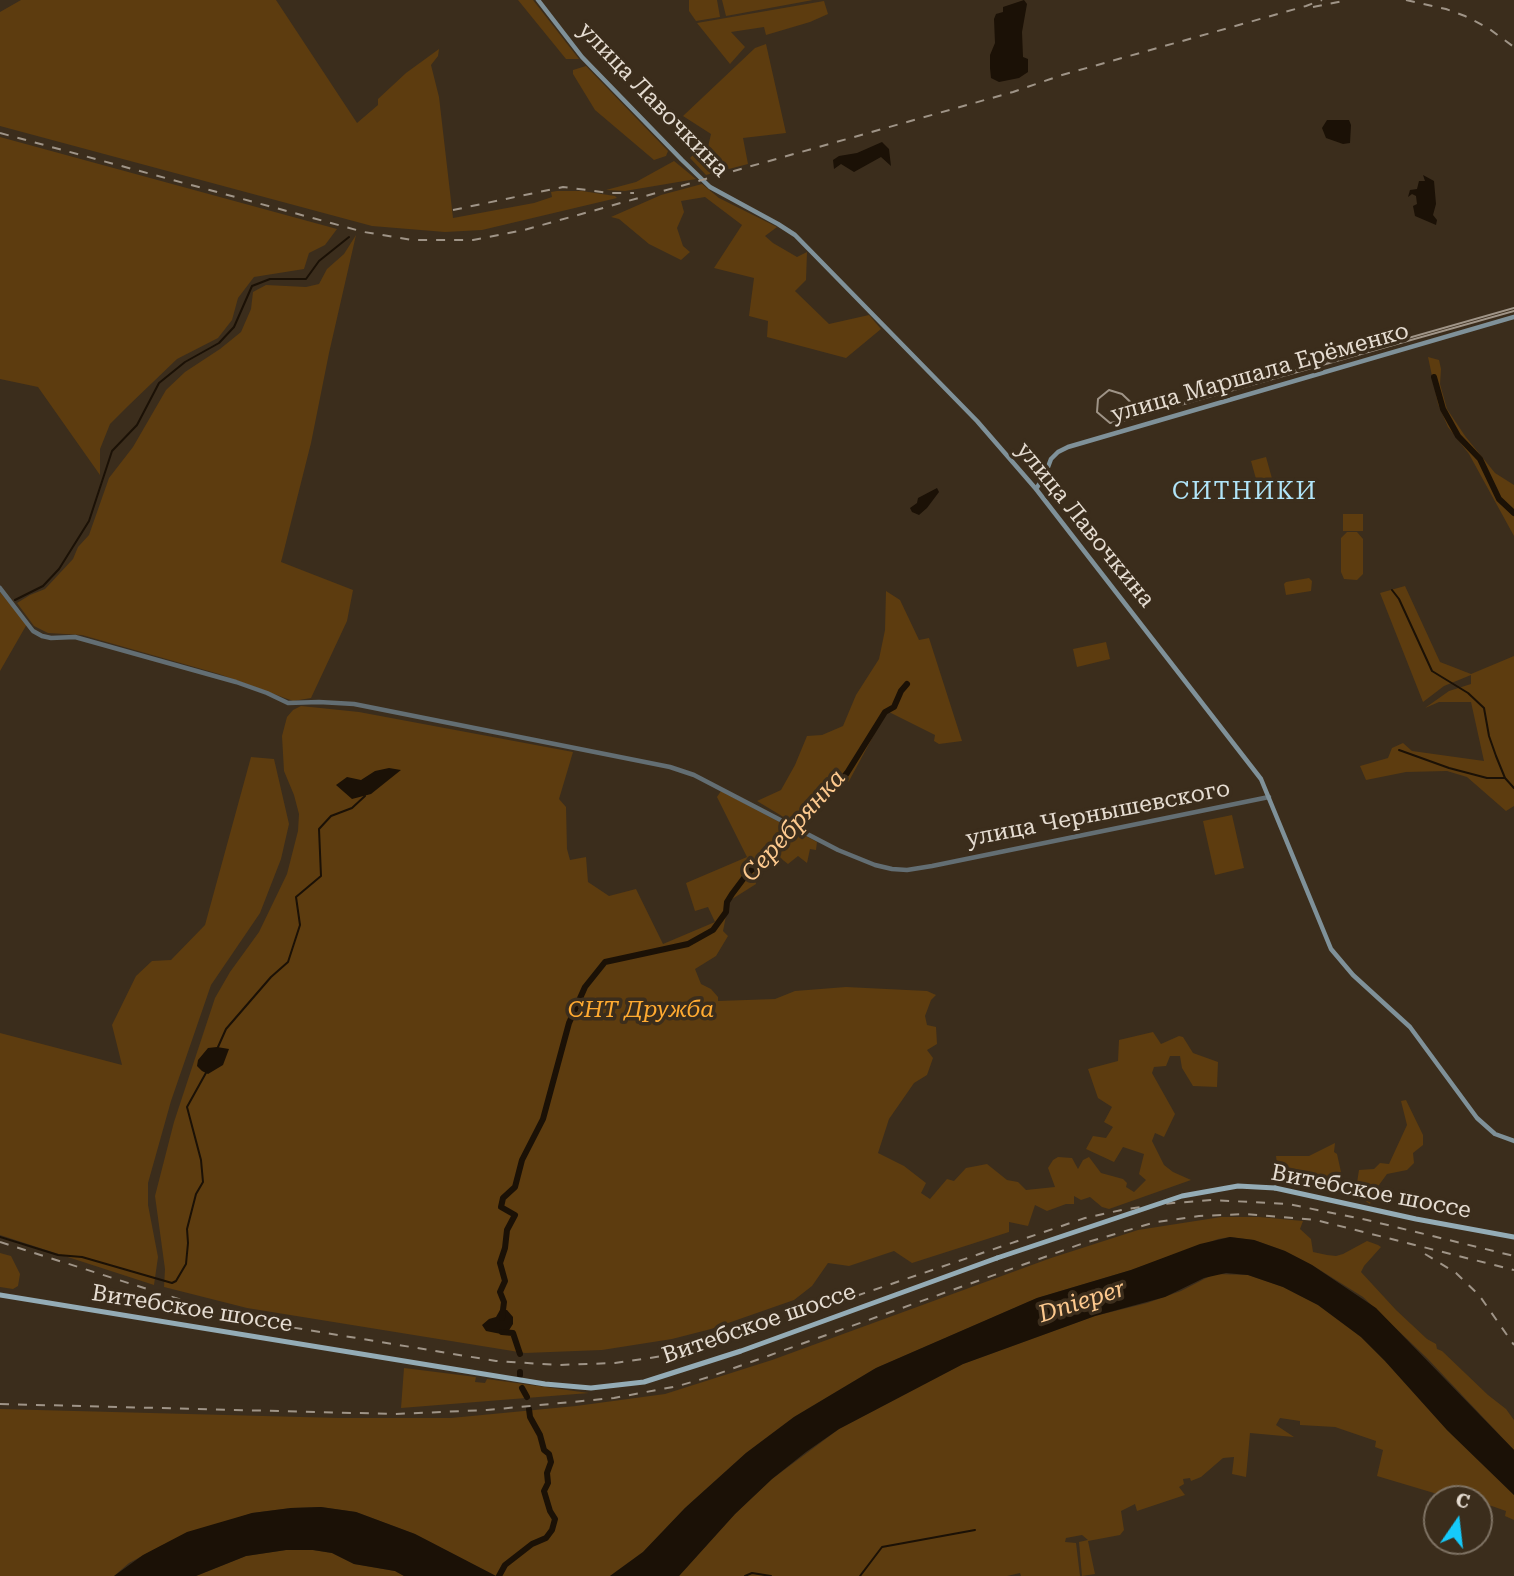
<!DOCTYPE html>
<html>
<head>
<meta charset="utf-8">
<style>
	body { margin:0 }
	#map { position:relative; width:1514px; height:1576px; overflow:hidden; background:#3b2d1c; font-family:"Roboto Serif",serif }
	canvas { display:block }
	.north { position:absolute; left:1423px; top:1485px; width:70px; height:70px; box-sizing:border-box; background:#3b2d1c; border:2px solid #7f7364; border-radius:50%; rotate:14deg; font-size:19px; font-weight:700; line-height:28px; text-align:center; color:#e5dcd1 }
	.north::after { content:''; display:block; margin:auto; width:24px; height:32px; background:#15cafb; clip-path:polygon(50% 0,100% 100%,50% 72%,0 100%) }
</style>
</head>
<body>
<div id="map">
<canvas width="1514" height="1576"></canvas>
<div class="north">С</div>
</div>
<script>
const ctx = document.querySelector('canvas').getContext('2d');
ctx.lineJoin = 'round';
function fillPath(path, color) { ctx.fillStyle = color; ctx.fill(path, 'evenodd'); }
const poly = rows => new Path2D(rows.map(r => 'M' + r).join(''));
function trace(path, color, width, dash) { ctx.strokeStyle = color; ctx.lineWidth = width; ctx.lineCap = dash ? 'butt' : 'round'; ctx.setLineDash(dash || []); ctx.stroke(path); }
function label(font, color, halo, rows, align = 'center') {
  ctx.font = font + ' "Roboto Serif",serif'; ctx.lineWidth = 7; ctx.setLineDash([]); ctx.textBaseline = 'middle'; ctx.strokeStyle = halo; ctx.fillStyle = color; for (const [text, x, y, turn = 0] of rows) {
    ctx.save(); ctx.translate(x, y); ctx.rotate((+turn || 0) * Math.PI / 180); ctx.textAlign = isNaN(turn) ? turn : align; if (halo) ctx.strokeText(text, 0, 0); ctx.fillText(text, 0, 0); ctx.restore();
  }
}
const green = poly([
	[21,0,276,0,357,123,378,105,378,99,406,73,439,49,438,56,431,65,439,97,453,218,534,203,552,197,551,192,557,191,582,191,615,196,617,198,482,230,445,232,372,226,0,126,0,12],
	[518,0,533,0,579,59,566,59],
	[689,0,717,0,720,17,696,21,689,11],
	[722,0,813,0,726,16],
	[824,1,828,14,810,22,766,35,764,27,731,32,745,47,730,64,697,23],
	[766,44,786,133,743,138,748,164,706,175,690,158,702,146,708,147,711,134,683,116,755,48],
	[586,66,668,151,666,156,654,160,595,110,573,74,573,70],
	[0,137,337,229,325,245,309,253,304,269,254,277,238,298,232,320,218,338,177,359,128,406,110,424,100,449,100,475,38,387,0,379],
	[674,161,696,179,625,191,606,190,636,182],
	[702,184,719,198,777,227,765,236,773,243,797,257,807,252,806,280,795,291,829,324,869,315,881,329,846,358,767,337,768,321,749,316,754,278,714,268,742,225,705,197,681,201,684,212,677,228,683,246,690,252,681,260,649,244,619,219,611,217,661,195],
	[356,235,329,353,311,443,281,562,353,590,347,621,311,698,293,701,219,674,82,635,48,633,34,626,17,603,30,595,45,589,73,559,78,547,89,535,109,478,133,447,166,390,185,372,220,349,241,332,251,309,253,292,266,285,306,287,319,284,327,269,344,254],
	[1428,357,1439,360,1441,369,1440,384,1447,409,1465,436,1495,473,1514,485,1514,536,1469,454,1448,427,1438,404],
	[1266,457,1273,482,1258,486,1251,461],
	[1343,514,1363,514,1363,531,1343,531],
	[1347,532,1357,532,1363,539,1363,574,1357,580,1344,579,1341,572,1341,538],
	[1309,578,1312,581,1311,591,1286,595,1284,584,1286,582],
	[1405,586,1440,662,1471,674,1514,656,1514,806,1506,811,1467,777,1447,771,1406,772,1366,780,1360,766,1388,758,1392,748,1403,743,1412,751,1484,761,1471,702,1439,702,1425,708,1449,691,1471,684,1471,675,1444,686,1423,702,1380,593],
	[886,591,900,600,919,640,929,638,962,741,939,744,934,741,935,735,889,712,883,718,849,781,819,805,808,823,803,822,800,827,757,801,781,790,795,765,807,736,822,735,843,726,856,695,879,659,885,630],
	[0,592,27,624,0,671],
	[1106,642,1110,659,1077,667,1073,649],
	[301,706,359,712,573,752,559,799,566,807,567,849,570,860,586,857,588,882,609,896,636,889,663,944,715,922,708,907,695,911,686,883,747,857,717,797,721,791,817,842,816,850,810,849,807,863,798,856,788,864,774,853,754,870,756,884,729,901,723,931,728,936,716,956,695,969,701,984,711,989,718,997,718,1001,775,999,795,991,846,987,927,991,936,995,931,1000,925,1016,927,1025,936,1027,937,1044,927,1050,933,1058,927,1075,914,1083,889,1119,878,1153,904,1166,926,1183,921,1193,930,1199,947,1179,954,1181,966,1168,987,1164,1007,1180,1018,1182,1026,1190,1055,1187,1048,1168,1053,1160,1058,1157,1072,1158,1078,1169,1083,1160,1089,1157,1101,1173,1123,1179,1127,1183,1126,1187,1134,1192,1146,1180,1139,1174,1144,1154,1123,1147,1114,1162,1086,1149,1093,1136,1106,1138,1113,1127,1104,1122,1112,1107,1098,1098,1088,1069,1118,1061,1119,1040,1153,1032,1161,1044,1179,1036,1183,1037,1193,1053,1218,1062,1217,1087,1193,1086,1182,1068,1180,1056,1170,1056,1166,1066,1154,1067,1152,1073,1175,1114,1164,1137,1155,1133,1152,1141,1164,1165,1173,1172,1191,1180,1109,1209,1102,1207,1090,1197,1081,1200,1074,1196,1074,1204,1066,1204,1047,1211,1035,1205,1028,1226,1009,1222,1009,1232,912,1263,894,1251,849,1266,828,1263,812,1286,794,1300,711,1329,672,1339,602,1350,525,1353,247,1308,164,1287,165,1269,155,1196,174,1122,215,998,230,972,259,932,287,874,298,831,299,814,294,795,284,771,282,736,287,717,293,710],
	[251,757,274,759,289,824,281,859,260,913,211,985,171,1101,148,1183,148,1205,158,1257,154,1285,0,1235,0,1033,122,1065,112,1025,136,976,152,961,171,960,205,925],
	[1232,815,1244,868,1215,875,1203,821],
	[1406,1100,1423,1135,1423,1145,1413,1153,1414,1163,1407,1170,1387,1174,1376,1189,1370,1204,1352,1192,1356,1189,1359,1170,1374,1169,1380,1163,1389,1164,1407,1125,1401,1101],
	[1335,1143,1334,1152,1337,1154,1341,1172,1327,1178,1329,1186,1336,1189,1299,1184,1298,1171,1278,1171,1276,1156,1309,1156],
	[1221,1217,1259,1217,1303,1221,1300,1229,1311,1239,1313,1252,1327,1255,1336,1256,1343,1254,1367,1241,1378,1245,1381,1247,1364,1266,1361,1272,1396,1310,1427,1339,1436,1344,1437,1349,1442,1351,1488,1395,1506,1409,1514,1420,1514,1450,1427,1358,1363,1297,1312,1265,1285,1251,1254,1240,1230,1237,1218,1239,1131,1270,1037,1298,876,1368,794,1417,746,1453,685,1508,643,1552,610,1576,496,1576,415,1534,356,1512,321,1507,291,1508,252,1513,163,1545,129,1563,114,1576,0,1576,0,1409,339,1418,451,1418,576,1406,665,1394,772,1360,1051,1258,1138,1230],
	[0,1253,11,1256,20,1274,18,1286,13,1289,0,1287],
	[1214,1274,1248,1275,1283,1287,1318,1305,1361,1337,1385,1361,1447,1430,1514,1495,1514,1520,1505,1516,1506,1511,1486,1504,1482,1516,1479,1514,1479,1499,1455,1499,1451,1494,1444,1496,1377,1476,1383,1450,1375,1447,1376,1441,1335,1427,1300,1425,1300,1421,1280,1418,1276,1425,1294,1437,1250,1433,1246,1477,1232,1474,1234,1457,1223,1458,1201,1477,1191,1481,1190,1478,1183,1479,1184,1484,1179,1487,1185,1495,1137,1511,1135,1504,1121,1511,1124,1530,1120,1535,1088,1541,1095,1574,1082,1576,1079,1542,1088,1540,1082,1535,1066,1538,1065,1542,1076,1543,1080,1576,1021,1576,1020,1573,1007,1576,679,1576,735,1514,772,1479,839,1429,963,1364,1095,1316,1147,1303,1181,1291],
	[404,1368,476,1377,475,1382,485,1383,487,1379,589,1393,401,1408],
	[286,1550,313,1550,332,1553,354,1564,395,1571,404,1576,196,1576,246,1556]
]);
const water = poly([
	[1024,0,1027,4,1022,32,1023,57,1028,59,1028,72,1019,78,999,82,991,78,990,68,990,55,995,43,994,19,996,14,1003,12,1003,7],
	[1327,120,1349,120,1351,125,1350,143,1343,144,1326,138,1322,128],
	[882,142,889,149,891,166,881,157,854,172,841,164,834,169,833,160,839,156,857,153],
	[1423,175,1434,181,1436,204,1433,215,1437,220,1436,225,1415,216,1413,206,1417,204,1416,196,1412,194,1408,197,1410,190,1417,189,1419,181,1425,181],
	[937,488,939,492,927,508,919,515,912,512,910,508,917,503,918,498],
	[389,768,401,770,371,794,352,799,336,785,347,777,361,780,375,771],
	[217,1047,229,1049,223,1065,208,1074,202,1071,197,1066,198,1060,208,1048],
	[1230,1237,1254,1240,1285,1251,1312,1265,1376,1308,1514,1450,1514,1495,1447,1430,1385,1361,1361,1337,1318,1305,1283,1287,1248,1275,1226,1273,1204,1278,1165,1297,1095,1316,963,1364,839,1429,806,1452,772,1479,735,1514,679,1576,610,1576,643,1552,685,1508,746,1453,794,1417,876,1368,1037,1298,1131,1270,1200,1244],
	[500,1310,507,1310,513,1317,513,1324,506,1335,486,1331,482,1325,489,1319,496,1317],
	[321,1507,356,1512,415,1534,496,1576,404,1576,395,1571,354,1564,332,1553,313,1550,286,1550,246,1556,196,1576,114,1576,143,1555,187,1532,252,1513,291,1508]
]);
const stream = poly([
	[1392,590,1399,599,1432,671,1468,693,1484,708,1489,736,1496,756,1505,778,1514,788],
	[15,600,43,586,59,569,89,521,112,451,137,425,159,383,185,362,219,343,234,327,252,286,270,279,306,279,319,261,349,237],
	[1399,750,1449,768,1487,778,1505,778],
	[218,1047,226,1029,271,977,288,962,300,925,296,897,321,876,319,829,331,816,352,808,365,796],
	[0,1237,58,1255,82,1257,172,1283,176,1281,186,1264,188,1243,187,1229,196,1194,203,1182,201,1160,187,1107,207,1071],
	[745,1576,752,1573,771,1576],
	[860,1576,882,1547,975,1530]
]);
const river = poly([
	[1434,377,1443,409,1458,436,1480,459,1499,499,1514,513],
	[502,1318,504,1302,500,1292,505,1281,500,1263,505,1248,507,1230,515,1215,501,1207,503,1198,515,1187,522,1160,543,1119,569,1023,585,987,605,962,688,944,713,930,726,912,727,902,732,894,747,874,781,843,814,804,834,789,847,773,885,712,894,707,901,691,907,684],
	[502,1332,513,1333,520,1354],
	[520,1372,520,1375],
	[522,1388,527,1397],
	[499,1576,505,1565,532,1544,546,1538,552,1530,555,1519,550,1511,544,1491,548,1483,547,1473,551,1462,549,1454,544,1450,540,1435,530,1417,529,1409]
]);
const tertiary = poly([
	[0,588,33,631,42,636,51,638,75,637,236,682,267,693,288,703,319,702,354,704,670,767,694,775,838,850,875,865,892,869,907,870,932,866,1269,797]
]);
const secondary = poly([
	[538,0,582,57,682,160,710,187,778,224,795,235,977,421,1036,489,1261,779,1331,949,1353,975,1410,1027,1477,1118,1495,1134,1514,1141],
	[1036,489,1045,475,1051,459,1058,452,1068,447,1514,317]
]);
const primary = poly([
	[1275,1188,1416,1219,1514,1237],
	[0,1295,545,1384,591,1388,644,1382,741,1351,997,1258]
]);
const tram = poly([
	[1514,308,1148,412,1141,412,1122,394,1109,390,1098,399,1097,412,1110,423,1127,420,1514,311]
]);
const rail = poly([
	[1406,0,1446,9,1465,16,1488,28,1514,47],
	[1313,7,1348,0],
	[0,133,364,232,412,240,473,240,524,230,596,210,1013,92,1062,75,1306,6,1322,0],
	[453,210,563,187,610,193,634,193],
	[0,1242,241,1319,496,1361,558,1365,615,1363,670,1355,712,1345,1085,1218,1126,1209,1173,1203,1212,1200,1288,1204,1367,1220,1514,1256],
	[1425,1254,1456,1273,1479,1295,1514,1345],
	[0,1404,395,1414,487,1410,614,1398,678,1386,709,1377,1081,1244,1156,1222,1199,1216,1246,1214,1316,1220,1514,1270]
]);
const primaryBridge = poly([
	[997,1258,1182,1196,1238,1186,1275,1188]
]);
const streetNames = [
	["улица Лавочкина",653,100,46],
	["улица Маршала Ерёменко",1260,373,-16],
	["улица Лавочкина",1085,525,51],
	["улица Чернышевского",1098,814,-11],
	["Витебское шоссе",1371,1192,11],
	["Витебское шоссе",192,1309,9],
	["Витебское шоссе",759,1324,-19]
];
const parkNames = [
	["СНТ Дружба",641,1010]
];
const neighbourhoodNames = [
	["СИТНИКИ",1245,492]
];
const waterNames = [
	["Серебрянка",794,826,-48],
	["Dnieper",1082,1302,-18]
];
fillPath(green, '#5d3c0f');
fillPath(water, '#1b1106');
trace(stream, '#1b1106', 2);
trace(river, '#1b1106', 6);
trace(tertiary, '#636e73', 4.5);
trace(secondary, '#7f9199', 4.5);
trace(primary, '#94acb6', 5);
trace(tram, '#9f9487', 2);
trace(rail, '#9f9487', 2, [9, 9]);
trace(primaryBridge, '#94acb6', 5);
label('23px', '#e5dcd1', '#3b2d1c', streetNames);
label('italic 23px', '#ffaa31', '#3b2d1c', parkNames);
ctx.letterSpacing = '2px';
label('24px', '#b0e4f8', '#3b2d1c', neighbourhoodNames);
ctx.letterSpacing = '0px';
label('italic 24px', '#fdc98e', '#3b2d1c', waterNames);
</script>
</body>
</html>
